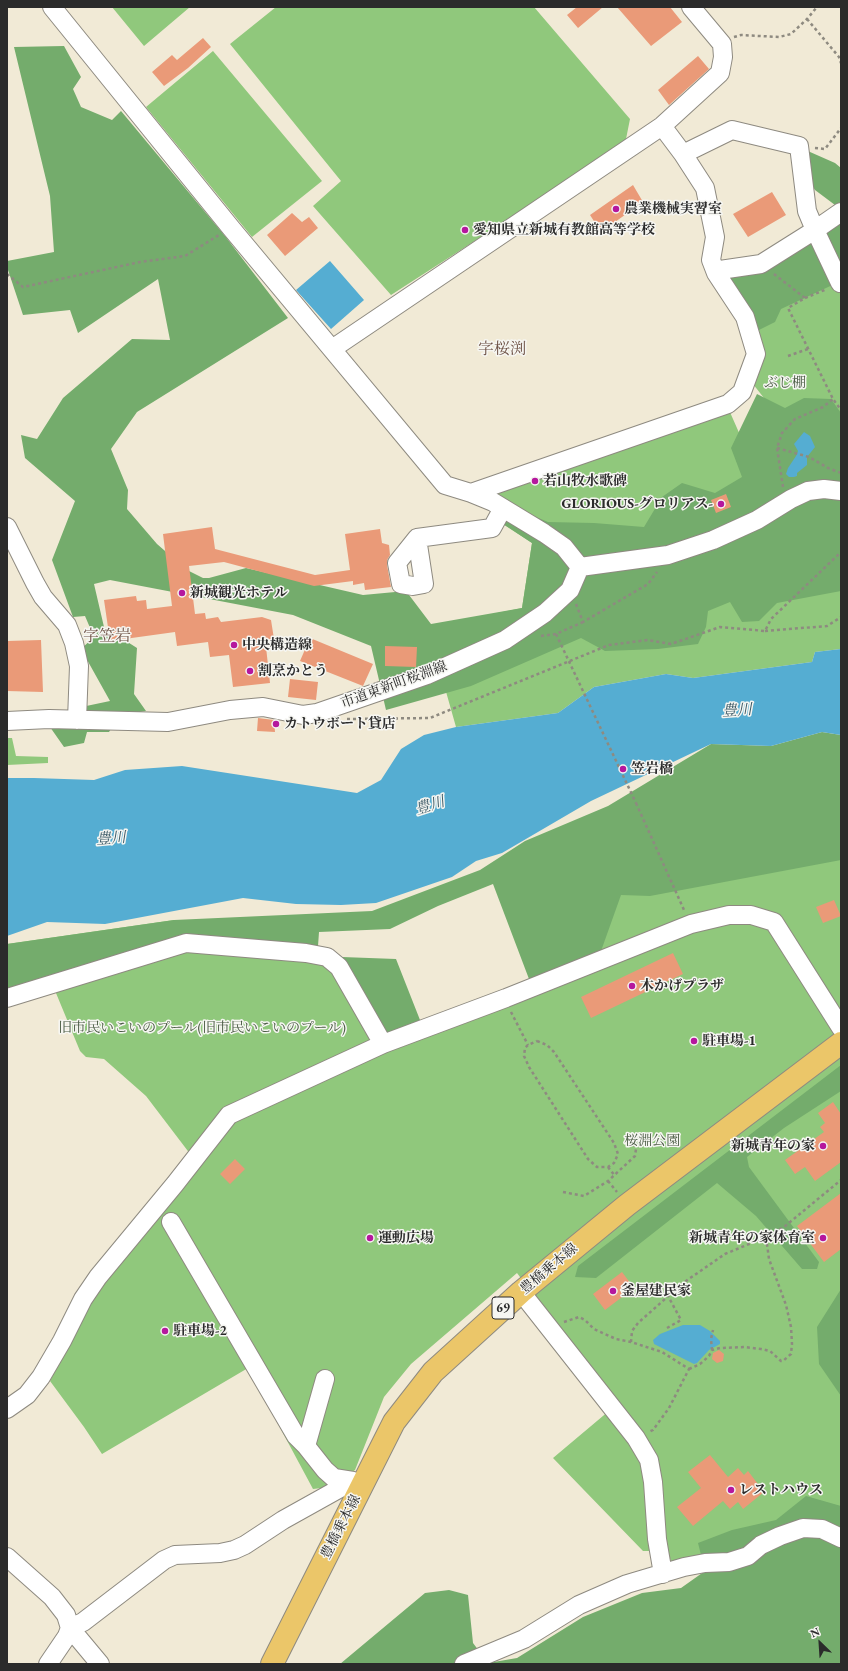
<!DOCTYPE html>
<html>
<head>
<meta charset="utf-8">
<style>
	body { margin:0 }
	#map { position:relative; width:848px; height:1671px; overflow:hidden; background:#f1ead6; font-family:"EB Garamond",serif }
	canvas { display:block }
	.frame { position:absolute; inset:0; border:8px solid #2b2b2b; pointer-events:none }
	.north { position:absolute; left:800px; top:1623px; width:40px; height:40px; -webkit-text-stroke:3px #f6f6f2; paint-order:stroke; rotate:335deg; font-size:11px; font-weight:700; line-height:16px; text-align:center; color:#2b2b2b }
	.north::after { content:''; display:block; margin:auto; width:14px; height:18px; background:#2b2b2b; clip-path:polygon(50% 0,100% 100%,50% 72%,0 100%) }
</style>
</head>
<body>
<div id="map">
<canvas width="848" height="1671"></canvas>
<div class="frame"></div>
<div class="north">N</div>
</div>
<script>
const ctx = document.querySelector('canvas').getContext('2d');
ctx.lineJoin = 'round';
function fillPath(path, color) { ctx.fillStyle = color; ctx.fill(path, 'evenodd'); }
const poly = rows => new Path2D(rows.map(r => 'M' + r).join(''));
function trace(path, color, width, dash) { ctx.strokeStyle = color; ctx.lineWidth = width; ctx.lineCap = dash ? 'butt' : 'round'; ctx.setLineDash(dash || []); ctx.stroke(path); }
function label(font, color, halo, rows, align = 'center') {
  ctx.font = font + ' "EB Garamond","Noto Serif JP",serif'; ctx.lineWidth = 3; ctx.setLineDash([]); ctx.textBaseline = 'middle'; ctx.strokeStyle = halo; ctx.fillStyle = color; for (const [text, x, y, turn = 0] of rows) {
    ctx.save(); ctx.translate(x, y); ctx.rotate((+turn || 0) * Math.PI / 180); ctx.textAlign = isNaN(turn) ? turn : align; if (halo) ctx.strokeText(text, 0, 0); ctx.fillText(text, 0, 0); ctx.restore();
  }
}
const green = poly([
	[112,7,190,7,144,46],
	[276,7,534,7,630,119,625,144,391,295,313,206,341,181,230,44],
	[213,51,322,181,252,237,146,107],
	[841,215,841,649,815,652,812,662,693,678,666,674,594,687,558,713,456,727,441,674,433,626,522,608,532,543,503,524,479,492,729,410,748,453,778,416,753,384,749,317],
	[7,738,12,738,16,756,48,757,48,763,7,765],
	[841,765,841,1532,671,1561,667,1551,643,1551,553,1458,616,1405,517,1273,411,1364,384,1397,355,1470,331,1487,313,1489,248,1368,102,1454,84,1427,50,1381,88,1302,197,1163,146,1096,104,1059,86,1057,80,1051,51,981,7,944,174,920,325,959,373,1039,538,990,496,878]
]);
const forest = poly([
	[64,46,81,77,73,89,81,107,112,120,121,111,225,236,288,318,137,412,111,449,128,490,127,509,157,544,187,570,203,578,209,578,246,568,363,595,406,591,431,624,522,608,532,543,503,524,522,511,548,522,594,523,644,527,662,497,682,483,715,493,742,477,731,448,757,394,785,408,804,398,831,399,841,413,841,591,777,603,759,621,742,622,730,602,708,611,706,627,698,644,658,649,605,651,581,638,471,686,386,710,371,646,293,615,110,580,94,584,104,627,137,648,134,694,146,711,120,715,109,732,87,732,84,743,64,747,50,727,72,709,110,701,81,649,94,637,85,616,73,617,52,560,75,501,25,458,21,435,37,439,63,398,132,339,170,340,158,279,78,333,70,310,23,315,7,267,7,261,54,252,50,196,14,47],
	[801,148,835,163,841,168,841,281,781,309,775,322,755,332,727,273,756,270,839,208,815,190,804,174],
	[822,732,841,735,841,860,650,896,621,895,601,951,529,979,493,884,438,906,390,929,319,932,318,946,342,957,396,959,420,1020,398,1031,387,1038,341,965,186,938,7,992,7,944,174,920,372,911,480,870,525,841,608,806,711,744,771,746],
	[841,1065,841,1091,784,1128,747,1157,749,1167,819,1262,817,1269,802,1269,756,1216,717,1183,596,1278,575,1277,578,1266],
	[841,1289,841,1396,819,1364,817,1327],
	[806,1496,841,1506,841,1664,340,1664,425,1593,449,1590,468,1595,473,1643,488,1663,517,1658,583,1617,642,1593,681,1588,705,1571,698,1543,732,1530,776,1520]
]);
const water = poly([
	[330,261,364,300,331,329,296,290],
	[804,432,810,436,815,447,807,457,807,465,797,473,797,476,794,477,789,477,786,474,788,468,796,456,798,451,794,444],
	[841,649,841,735,822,732,771,746,711,744,591,801,502,853,476,861,452,877,376,903,341,905,296,904,243,898,105,924,47,922,7,936,7,778,34,778,94,780,125,770,182,766,357,793,381,780,401,749,424,735,456,727,558,713,594,687,666,674,693,678,812,662,815,652],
	[683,1325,700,1325,710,1331,720,1341,720,1344,709,1350,697,1363,694,1364,654,1344,653,1340,660,1334]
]);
const building = poly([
	[577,7,603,7,578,28,567,15],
	[617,7,670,7,682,22,651,46],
	[203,38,211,47,188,68,164,86,152,72,172,55,177,60],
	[698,56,709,69,669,105,658,90],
	[633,185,643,202,601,232,590,215],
	[772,192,786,215,748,237,733,214],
	[292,213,302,222,309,217,318,228,285,256,267,235],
	[726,494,731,507,716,513,711,500],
	[212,527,215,549,315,575,350,570,345,534,380,529,382,543,389,545,390,555,387,560,387,565,391,587,365,590,364,583,353,585,353,581,314,586,224,562,189,566,195,614,205,613,206,619,218,617,221,622,262,617,271,620,274,639,266,640,266,647,270,683,233,687,229,655,210,657,208,642,177,646,175,632,110,641,104,600,136,596,137,601,146,600,147,609,172,606,163,534],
	[310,638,373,664,363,686,300,661],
	[41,640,43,692,7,691,7,641],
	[385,646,417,647,416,667,385,666],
	[290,679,318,682,316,700,288,697],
	[258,718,274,720,275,732,257,731],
	[834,900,841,916,823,923,816,907],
	[673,953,683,974,591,1018,581,997],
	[833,1102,841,1114,841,1162,815,1181,805,1167,795,1174,785,1160,824,1132,820,1127,825,1123,818,1113],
	[235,1159,245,1169,230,1184,220,1174],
	[841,1193,841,1249,824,1262,797,1226],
	[622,1272,634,1288,605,1310,593,1294],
	[719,1350,724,1354,723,1361,717,1363,712,1359,713,1353],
	[710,1455,728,1477,738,1468,744,1475,748,1471,764,1492,743,1509,738,1502,730,1509,723,1501,693,1526,677,1507,701,1488,688,1472]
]);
const path = poly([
	[841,7,841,8],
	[807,19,839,57,841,63],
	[734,37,741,35,779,37,791,34,807,19,817,7],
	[815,148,825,149,841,128],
	[7,274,23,287,140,262,185,256,219,235],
	[774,274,805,298,788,308,833,399,841,410],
	[805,298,827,289],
	[788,356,808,349],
	[777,448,809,457,828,468,841,473],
	[783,487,777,448,782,433,795,419,823,407,833,399],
	[576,604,583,622,648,584,657,572],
	[765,631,827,626,841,617],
	[541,636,556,634,583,622],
	[347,719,430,718,609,645,648,640,671,644,720,627,765,631,771,619,841,552],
	[636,803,684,910],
	[511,1012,528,1045],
	[537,1041,547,1045,554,1052,614,1143,618,1154,614,1163,608,1167,597,1167,588,1159,529,1067,524,1056,525,1048,528,1045,537,1041],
	[608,1167,615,1176],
	[608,1181,617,1192],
	[563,1192,584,1196,608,1181,635,1156,636,1149,633,1140],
	[564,1322,579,1317,585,1320,594,1329,616,1339,631,1342,662,1352,689,1369,669,1408,653,1430,649,1432],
	[667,1328,681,1320,668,1296],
	[631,1342,632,1331,638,1323,683,1283,725,1254,766,1237,784,1227,841,1180],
	[712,1350,711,1339,713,1330],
	[689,1369,700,1364,709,1356,712,1350,720,1348,744,1347,761,1349,770,1351,781,1361,783,1361,791,1354,792,1344,791,1327,786,1305,769,1259,766,1237]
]);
const minor = poly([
	[52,7,231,228,445,485,471,493,493,502,544,533,564,547,580,567],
	[662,126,683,154],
	[716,273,720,270,761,264,815,230,840,283],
	[332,349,662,126,720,73,723,57,722,44,691,7],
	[471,493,728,404,742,392,756,354,745,317,716,273,711,260,715,237,705,188,683,154,732,130,799,146,807,211,815,230,841,212],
	[7,527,35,583,43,597,67,625,74,643,79,666,77,720],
	[417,538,424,584,413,586,401,584,397,563,417,538,492,528,503,508],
	[580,567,668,555,713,540,757,520,791,499,808,491,824,489,841,491],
	[7,721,49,719,168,722,230,710,263,707,303,715,317,713,427,675,505,640,545,613,570,590,580,567],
	[7,998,186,943,306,953,327,957,339,967,383,1044],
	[171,1222,296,1436,306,1446,325,1470,334,1478,353,1481],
	[521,1292,636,1438,649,1460,653,1482,657,1539,663,1574],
	[7,1409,27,1395,41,1377,62,1341,83,1299,98,1277,175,1184,229,1115,383,1044,506,998,691,924,729,915,751,915,774,922,841,1028],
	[306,1446,325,1379],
	[7,1557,52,1597,66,1615,70,1628,67,1636,48,1664],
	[100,1664,70,1628,83,1622,164,1560,175,1555,220,1553,234,1550,245,1545,283,1520,353,1481,362,1484],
	[464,1664,524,1639,579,1605,627,1584,684,1567,705,1563,729,1562,748,1556,761,1545,780,1536,803,1528,822,1529,841,1538]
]);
const major = poly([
	[272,1664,394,1422,433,1372,521,1292,627,1205,841,1043]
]);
const pathBridge = poly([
	[556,634,636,803]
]);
const markers = [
	[616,209,4,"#b5179e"],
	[465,230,4,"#b5179e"],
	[535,481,4,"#b5179e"],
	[721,504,4,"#b5179e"],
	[182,593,4,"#b5179e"],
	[234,645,4,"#b5179e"],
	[250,671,4,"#b5179e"],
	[276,724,4,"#b5179e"],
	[623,769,4,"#b5179e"],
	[632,986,4,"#b5179e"],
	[694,1041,4,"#b5179e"],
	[823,1146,4,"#b5179e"],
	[370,1238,4,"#b5179e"],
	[823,1238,4,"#b5179e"],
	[613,1291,4,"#b5179e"],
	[165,1331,4,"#b5179e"],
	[731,1490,4,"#b5179e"]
];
const shields = [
	[503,1308,22]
];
const shieldNames = [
	["69",503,1308]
];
const poiNames = [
	["農業機械実習室",624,209],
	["愛知県立新城有教館高等学校",473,230],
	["若山牧水歌碑",543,481],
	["GLORIOUS-グロリアス-",713,504,"right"],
	["新城観光ホテル",190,593],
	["中央構造線",242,645],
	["割烹かとう",258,671],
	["カトウボート貸店",284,724],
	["笠岩橋",631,769],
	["木かげプラザ",640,986],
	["駐車場-1",702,1041],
	["新城青年の家",815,1146,"right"],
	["運動広場",378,1238],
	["新城青年の家体育室",815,1238,"right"],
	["釜屋建民家",621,1291],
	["駐車場-2",173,1331],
	["レストハウス",739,1490]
];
const parkNames = [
	["ぶじ棚",785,383],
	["旧市民いこいのプール(旧市民いこいのプール)",202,1028],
	["桜淵公園",652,1141]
];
const streetNames = [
	["市道東新町桜淵線",394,685,-20],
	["豊橋乗本線",549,1269,-40],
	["豊橋乗本線",341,1527,-63]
];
const waterNames = [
	["豊川",737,711,-4],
	["豊川",430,806,-18],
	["豊川",111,839,-5]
];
const quarterNames = [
	["字桜渕",502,350],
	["字笠岩",107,637]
];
fillPath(green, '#90c87c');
fillPath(forest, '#74ac6c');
fillPath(water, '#55add2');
fillPath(building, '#ea9a78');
trace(minor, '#8e8a80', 20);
trace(major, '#8e8a80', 24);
trace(path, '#8e8a80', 2.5, [3, 3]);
trace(minor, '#fff', 18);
trace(major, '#ebc669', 22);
trace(pathBridge, '#8e8a80', 2.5, [3, 3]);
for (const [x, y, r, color] of markers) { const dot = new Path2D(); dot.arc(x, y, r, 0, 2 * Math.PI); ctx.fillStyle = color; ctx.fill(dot); trace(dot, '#f6f6f2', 1.5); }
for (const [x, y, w] of shields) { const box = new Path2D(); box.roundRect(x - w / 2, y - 11, w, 22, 3); ctx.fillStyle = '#f6f6f2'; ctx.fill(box); trace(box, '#2b2b2b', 1); }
label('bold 13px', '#2b2b2b', null, shieldNames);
label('bold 14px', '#2b2b2b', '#f6f6f2', poiNames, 'left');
label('14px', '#495a43', '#f6f6f2', parkNames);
label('14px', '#2b2b2b', '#f6f6f2', streetNames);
label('italic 15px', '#3a5865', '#f6f6f2', waterNames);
label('16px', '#6e5246', '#f6f6f2', quarterNames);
</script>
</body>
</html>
